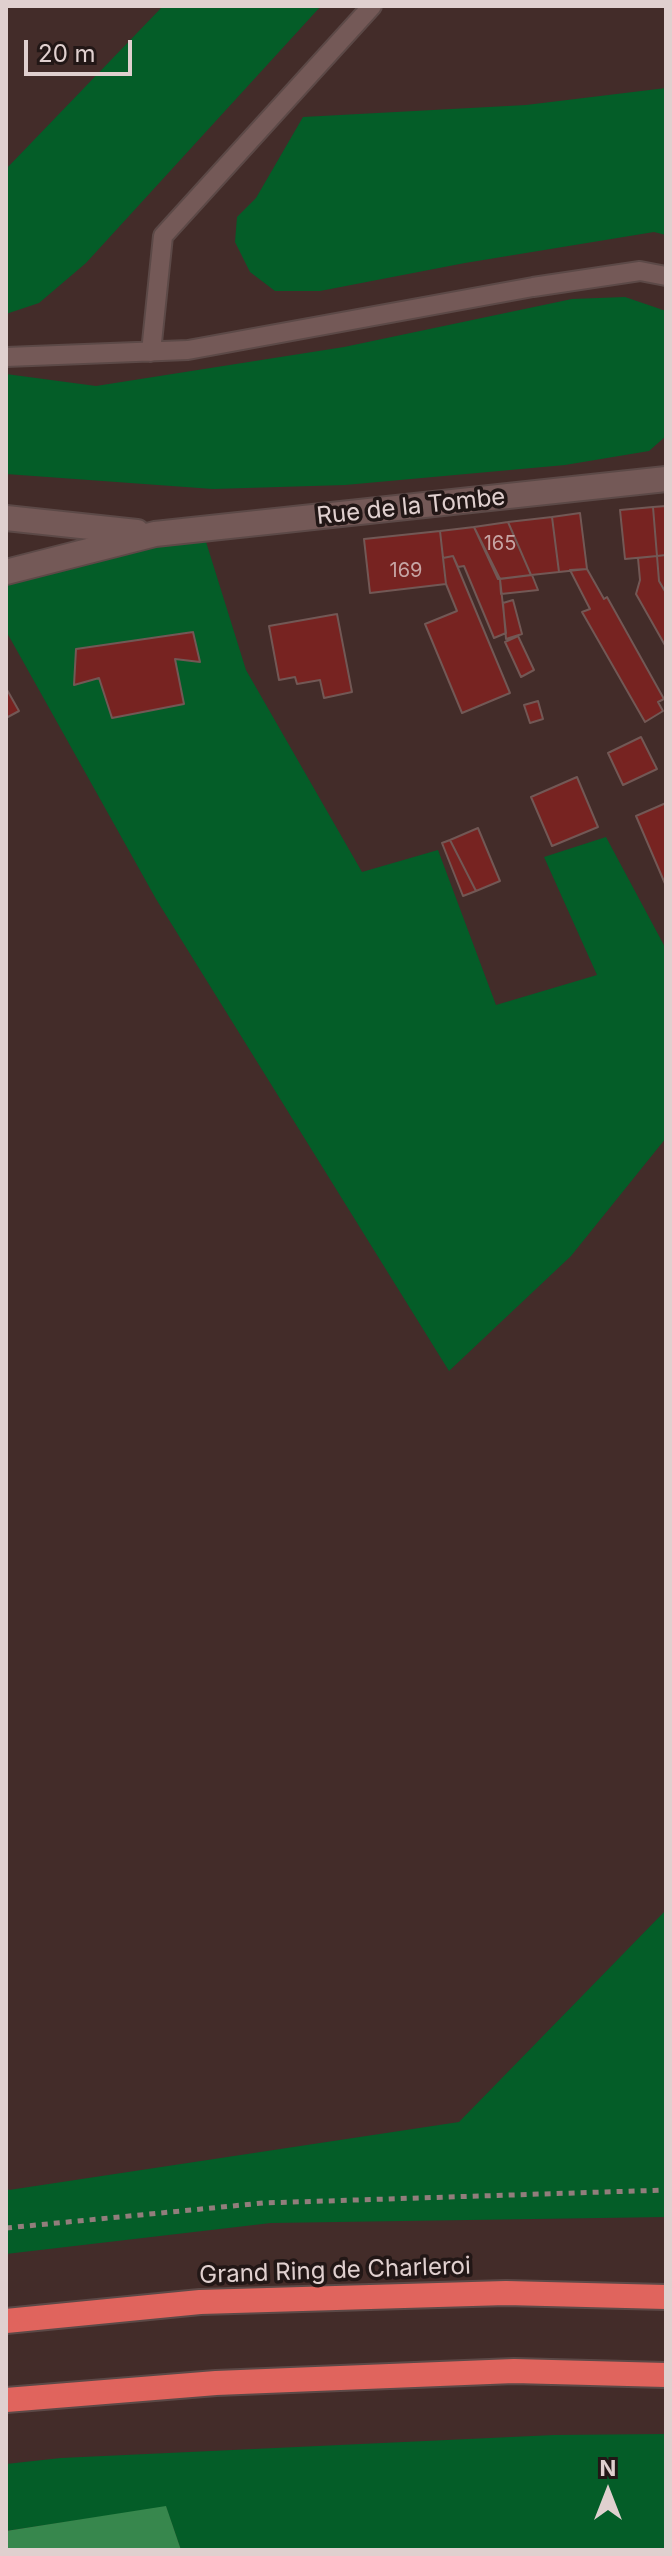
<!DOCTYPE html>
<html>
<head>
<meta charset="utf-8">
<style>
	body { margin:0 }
	#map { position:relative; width:672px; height:2556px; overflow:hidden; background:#432c29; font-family:Inter,sans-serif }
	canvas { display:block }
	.frame { position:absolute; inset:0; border:8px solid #e0d0cf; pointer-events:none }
	.north { position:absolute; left:568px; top:2452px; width:80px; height:80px; -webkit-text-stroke:6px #221716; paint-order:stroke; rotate:0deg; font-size:22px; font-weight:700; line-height:32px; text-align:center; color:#e0d0cf }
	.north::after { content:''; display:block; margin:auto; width:28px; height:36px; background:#e0d0cf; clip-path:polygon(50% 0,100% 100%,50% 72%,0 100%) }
	.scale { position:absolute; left:24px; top:40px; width:108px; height:36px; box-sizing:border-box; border:4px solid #e0d0cf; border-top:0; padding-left:10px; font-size:24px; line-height:28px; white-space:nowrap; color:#e0d0cf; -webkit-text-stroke:6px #221716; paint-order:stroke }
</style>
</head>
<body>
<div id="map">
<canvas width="672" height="2556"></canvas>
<div class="frame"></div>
<div class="north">N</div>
<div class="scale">20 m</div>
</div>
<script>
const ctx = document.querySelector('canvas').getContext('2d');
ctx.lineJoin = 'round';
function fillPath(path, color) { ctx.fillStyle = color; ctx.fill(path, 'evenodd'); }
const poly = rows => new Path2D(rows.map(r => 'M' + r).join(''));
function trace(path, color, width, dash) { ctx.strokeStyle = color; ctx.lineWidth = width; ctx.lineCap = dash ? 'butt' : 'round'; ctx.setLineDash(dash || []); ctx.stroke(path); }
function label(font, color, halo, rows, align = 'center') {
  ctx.font = font + ' Inter,sans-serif'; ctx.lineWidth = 7; ctx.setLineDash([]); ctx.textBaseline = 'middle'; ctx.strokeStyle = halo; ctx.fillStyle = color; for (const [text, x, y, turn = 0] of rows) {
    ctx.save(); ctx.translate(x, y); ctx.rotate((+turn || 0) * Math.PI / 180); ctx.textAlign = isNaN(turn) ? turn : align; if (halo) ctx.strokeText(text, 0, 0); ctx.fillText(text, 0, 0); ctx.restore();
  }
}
const green = poly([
	[163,6,321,6,86,263,39,303,6,314,6,169],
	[666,88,666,235,654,232,465,263,320,291,275,291,250,272,235,242,237,217,256,198,303,117,526,105],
	[625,297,666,311,666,436,649,451,565,465,345,485,213,489,6,474,6,374,96,386,344,347,572,299],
	[202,529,246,670,362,872,438,850,496,1005,597,975,544,857,606,837,666,949,666,1138,571,1256,449,1371,156,899,6,631,6,572],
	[666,1910,666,2217,271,2223,6,2254,6,2187,9,2190,459,2122],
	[666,2434,666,2550,181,2550,166,2507,6,2531,6,2464,61,2458,554,2435]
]);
const water = poly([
	[166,2506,181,2550,6,2550,6,2531]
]);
const building = poly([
	[666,506,666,555,657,556,653,507,666,506],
	[653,507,657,556,625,559,620,510,653,507],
	[580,513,587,569,559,572,552,517,580,513],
	[552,517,559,572,531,575,508,522,552,517],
	[508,522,531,575,498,579,474,527,508,522],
	[474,527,500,579,506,633,494,638,464,566,458,567,453,556,443,558,440,531,474,527],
	[440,531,446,584,370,593,364,539,440,531],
	[666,555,666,593,659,581,657,556,666,555],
	[453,556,510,693,462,713,425,624,457,611,446,584,443,558,453,556],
	[657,556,659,581,666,593,666,647,636,594,640,580,638,558,657,556],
	[587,569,604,599,607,597,664,699,658,702,663,711,645,722,582,612,590,609,570,570,587,569],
	[532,575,538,590,501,594,500,579,532,575],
	[513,600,522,634,506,639,503,603,513,600],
	[337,614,352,692,324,698,320,680,297,684,295,677,279,680,269,626,337,614],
	[193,632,200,662,175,659,184,704,112,718,99,678,74,685,76,649,193,632],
	[518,636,534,670,521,677,505,642,518,636],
	[6,688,19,711,6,718,6,688],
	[538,701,543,719,530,723,524,705,538,701],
	[641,737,657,769,623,785,608,753,641,737],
	[577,777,598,827,552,846,531,797,577,777],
	[666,803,666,886,636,816,666,803],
	[478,828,500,881,476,891,450,840,478,828],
	[450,840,476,891,463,896,442,843,450,840]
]);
const path = poly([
	[6,2228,263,2203,666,2190]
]);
const service = poly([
	[151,352,163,236,372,6],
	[6,357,188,350,533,287,640,271,666,276]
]);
const minor = poly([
	[6,518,137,532],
	[6,572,155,534,666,479]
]);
const motorway = poly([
	[6,2321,200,2302,506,2293,666,2297],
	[6,2400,216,2383,514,2371,666,2375]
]);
const numberNames = [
	["165",500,544],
	["169",406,571]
];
const streetNames = [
	["Rue de la Tombe",411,507,-6],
	["Grand Ring de Charleroi",335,2271,-2]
];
fillPath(green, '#045d28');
fillPath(water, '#37874d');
fillPath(building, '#772321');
trace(building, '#725855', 2);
trace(service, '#5c4947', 22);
trace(minor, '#5c4947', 28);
trace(motorway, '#5c4947', 28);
trace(path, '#927e7c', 5, [6, 6]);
trace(service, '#745957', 18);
trace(minor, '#745957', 24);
trace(motorway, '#e0645d', 24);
label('20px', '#c6a5a4', null, numberNames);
label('24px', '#e0d0cf', '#221716', streetNames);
</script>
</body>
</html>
